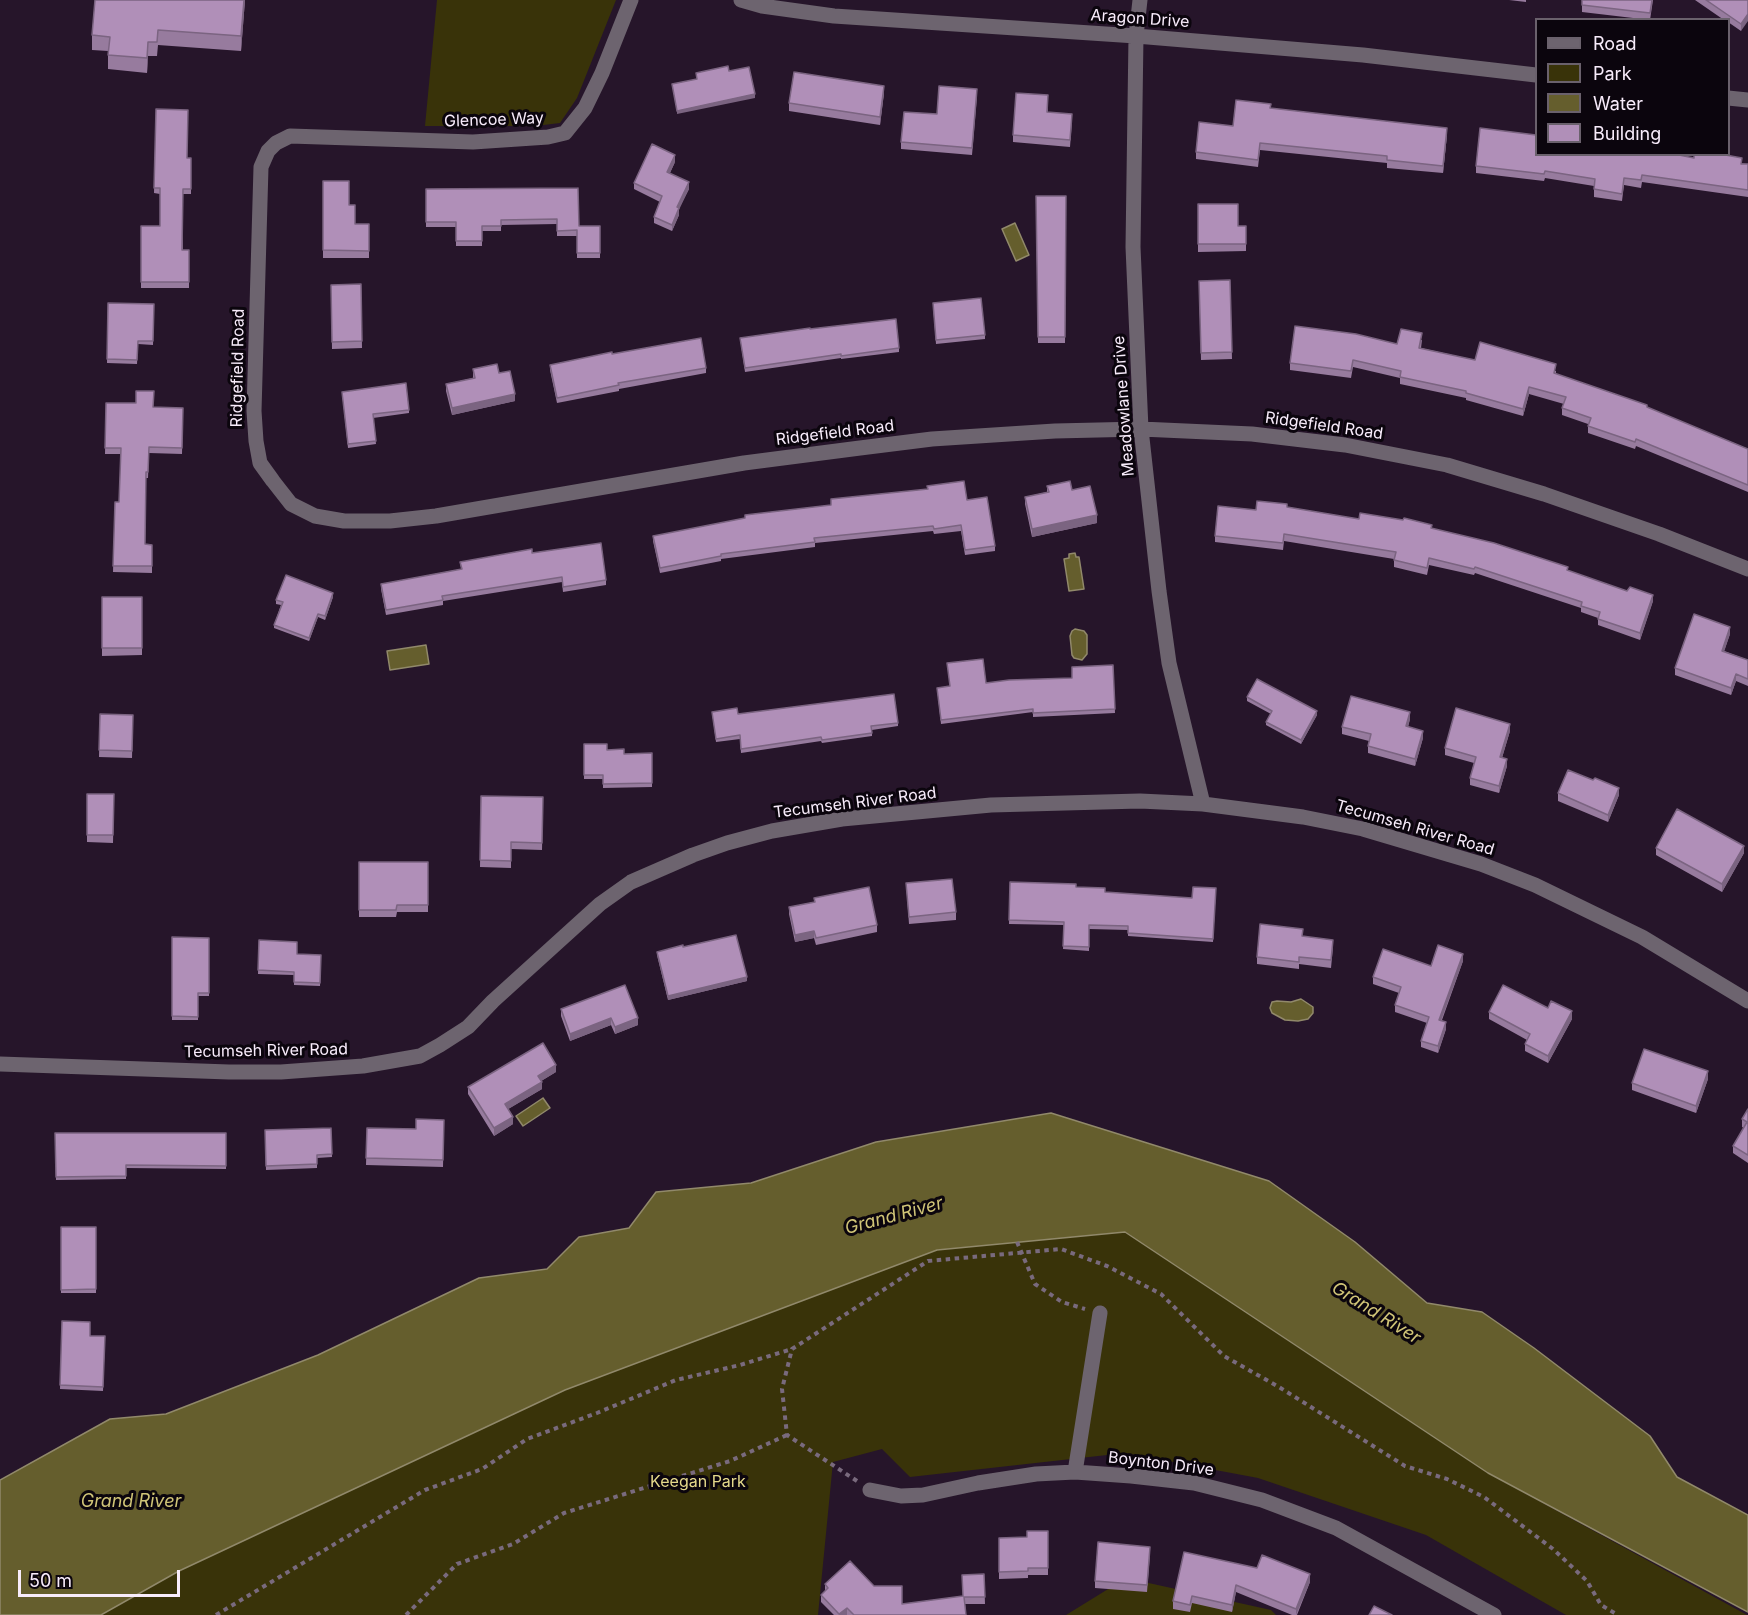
<!DOCTYPE html>
<html>
<head>
<meta charset="utf-8">
<style>
	body { margin:0 }
	#map { position:relative; width:1748px; height:1615px; overflow:hidden; background:#26152a; font-family:Inter,sans-serif }
	canvas { display:block }
	.legend { position:absolute; left:1535px; top:18px; width:195px; height:138px; box-sizing:border-box; background:#0b050d; border:2px solid #6a616c; margin:0; padding:8px 10px; list-style:none; font-size:18px; color:#f8ecfb }
	.legend li { display:flex; align-items:center; gap:12px; height:30px }
	.legend b { width:30px; border:2px solid #6a616c }
	.scale { position:absolute; left:18px; top:1570px; width:162px; height:27px; box-sizing:border-box; border:3px solid #f8ecfb; border-top:0; padding-left:8px; font-size:18px; line-height:21px; white-space:nowrap; color:#f8ecfb; -webkit-text-stroke:4px #0b050d; paint-order:stroke }
</style>
</head>
<body>
<div id="map">
<canvas width="1748" height="1615"></canvas>
<ul class="legend">
<li><b style="height:8px;background:#6d646f"></b>Road</li>
<li><b style="height:16px;background:#393309"></b>Park</li>
<li><b style="height:16px;background:#655e2d"></b>Water</li>
<li><b style="height:16px;background:#b08fb8"></b>Building</li>
</ul>
<div class="scale">50 m</div>
</div>
<script>
const ctx = document.querySelector('canvas').getContext('2d');
ctx.lineJoin = 'round';
function fillPath(path, color) { ctx.fillStyle = color; ctx.fill(path, 'evenodd'); }
const poly = rows => new Path2D(rows.map(r => 'M' + r).join(''));
function trace(path, color, width, dash) { ctx.strokeStyle = color; ctx.lineWidth = width; ctx.lineCap = dash ? 'butt' : 'round'; ctx.setLineDash(dash || []); ctx.stroke(path); }
function label(font, color, halo, rows, align = 'center') {
  ctx.font = font + ' Inter,sans-serif'; ctx.lineWidth = 6; ctx.setLineDash([]); ctx.textBaseline = 'middle'; ctx.strokeStyle = halo; ctx.fillStyle = color; for (const [text, x, y, turn = 0] of rows) {
    ctx.save(); ctx.translate(x, y); ctx.rotate((+turn || 0) * Math.PI / 180); ctx.textAlign = isNaN(turn) ? turn : align; if (halo) ctx.strokeText(text, 0, 0); ctx.fillText(text, 0, 0); ctx.restore();
  }
}
const green = poly([
	[437,0,616,0,577,98,560,123,535,126,425,126],
	[1125,1232,1488,1473,1747,1615,1566,1615,1426,1535,1258,1478,1125,1453,910,1477,882,1449,833,1462,818,1615,101,1615,179,1571,565,1390,937,1250],
	[1126,1578,1271,1610,1276,1615,1066,1615]
]);
const water = poly([
	[1015,223,1029,255,1016,261,1002,229,1015,223],
	[1075,553,1076,557,1079,557,1084,589,1069,591,1064,559,1069,558,1069,554,1075,553],
	[1075,629,1084,631,1087,635,1087,654,1082,660,1074,658,1072,655,1070,636,1072,631,1075,629],
	[426,645,429,664,390,670,387,651,426,645],
	[1301,999,1313,1007,1313,1013,1308,1019,1298,1021,1285,1020,1272,1013,1270,1008,1272,1002,1277,1001,1291,1002,1301,999],
	[543,1098,550,1108,523,1126,516,1116,543,1098],
	[1051,1113,1269,1181,1355,1242,1427,1303,1482,1312,1534,1348,1650,1436,1677,1477,1748,1515,1748,1612,1488,1473,1125,1232,937,1250,565,1390,179,1571,101,1615,0,1615,0,1480,110,1419,166,1414,318,1355,479,1278,547,1269,579,1237,629,1228,656,1192,751,1183,876,1142,1051,1113]
]);
const path = poly([
	[1017,1242,1035,1284,1062,1302,1085,1309],
	[857,1481,787,1435,782,1389,792,1349,928,1261,1061,1249,1107,1266,1161,1294,1224,1356,1279,1387,1405,1466,1447,1479,1484,1497,1553,1549,1587,1581,1601,1605,1618,1615],
	[216,1615,425,1490,482,1469,527,1439,597,1413,676,1380,740,1365,792,1349],
	[406,1615,457,1564,513,1544,564,1513,730,1461,787,1435]
]);
const minor = poly([
	[631,0,602,73,585,108,565,133,548,137,473,142,290,136,276,143,268,151,261,167,254,411,256,441,260,463,273,481,291,504,315,516,344,521,390,521,436,516,744,463,860,448,932,439,1055,431,1141,429,1252,434,1345,445,1447,465,1544,494,1659,534,1748,569],
	[741,0,762,6,834,16,1136,36,1363,55,1536,75],
	[1140,0,1136,36,1133,247,1141,429,1159,591,1169,663,1203,804],
	[1728,98,1748,100],
	[0,1064,229,1072,281,1072,363,1066,420,1056,440,1045,468,1027,493,1001,600,904,631,882,693,855,727,843,772,831,842,819,991,805,1140,801,1203,804,1303,817,1363,829,1481,864,1535,885,1642,937,1748,1001],
	[1075,1472,1100,1313],
	[870,1490,901,1496,923,1495,978,1483,1036,1474,1075,1472,1131,1476,1194,1483,1262,1500,1336,1528,1494,1615]
]);
const wall = poly([
	[245,0,241,51,158,45,157,56,148,56,147,73,108,69,108,51,92,50,92,35],
	[1509,0,1526,0,1526,2],
	[1582,0,1653,0,1650,20,1582,12],
	[1695,0,1748,0,1741,31,1728,22,1728,20,1724,20],
	[884,93,880,125,789,111,789,103],
	[977,96,972,155,901,149,901,142,937,114],
	[1048,103,1048,112,1072,121,1070,147,1013,142,1013,135],
	[1271,108,1447,135,1443,173,1387,168,1387,163,1260,150,1258,167,1196,159,1196,152],
	[156,109,187,158,191,158,191,194,183,194,183,250,189,250,189,288,141,288,141,226,160,226,160,194,154,193],
	[1536,154,1694,158,1748,164,1748,197,1642,182,1641,188,1624,185,1622,201,1594,197,1594,186,1545,178,1544,181,1476,173,1476,166],
	[675,162,670,173,689,189,679,208,679,215,672,231,654,223,654,217,660,202,634,189,634,183],
	[323,181,349,205,355,224,369,224,369,258,323,258],
	[578,188,579,226,600,226,600,258,577,258,577,236,557,236,557,224,501,225,501,231,482,231,482,246,456,246,456,227,426,227,426,189],
	[1036,196,1066,196,1065,343,1038,343],
	[1198,204,1238,226,1246,226,1246,251,1198,252],
	[1230,280,1232,359,1201,360,1199,281],
	[361,284,362,348,332,349,331,285],
	[108,303,154,304,153,345,138,344,137,364,107,363],
	[933,306,985,335,985,339,936,344],
	[810,329,899,348,899,352,841,359,841,358,745,372,740,338],
	[1422,340,1421,348,1475,360,1556,371,1556,374,1647,407,1748,449,1748,492,1636,446,1635,449,1588,433,1588,424,1562,415,1562,408,1564,404,1529,394,1523,416,1466,400,1466,398,1400,384,1400,378,1353,367,1351,378,1290,370,1290,363],
	[612,354,706,368,706,373,619,389,619,391,557,403,550,370,550,365],
	[473,369,499,373,515,401,452,415,446,391,446,384,473,378],
	[342,392,409,410,409,413,373,418,376,444,348,448],
	[106,403,154,407,183,408,182,454,149,453,148,478,146,478,145,544,152,545,152,573,113,572,115,502,119,502,121,454,105,454],
	[1047,486,1072,490,1097,523,1032,537,1025,504,1025,497,1047,492],
	[831,499,967,500,995,546,995,551,965,555,961,531,934,534,933,531,815,543,815,547,721,559,721,561,660,573,653,541,653,536,831,505],
	[1287,507,1359,519,1432,528,1568,571,1653,601,1640,640,1598,625,1598,618,1581,612,1581,608,1475,573,1474,575,1429,565,1427,575,1394,567,1394,559,1284,541,1283,550,1215,542,1215,536,1256,510],
	[532,553,606,580,606,585,563,592,562,582,443,601,443,605,386,615,381,589,381,584,461,569,460,562],
	[102,597,142,597,142,655,102,656],
	[333,597,325,620,318,617,309,641,274,628,274,625,281,605,276,604,276,600],
	[1730,634,1724,651,1748,660,1748,686,1736,681,1731,695,1675,675,1675,668],
	[947,663,986,683,1072,678,1113,665,1115,713,1033,717,1033,712,941,724,937,688,950,686],
	[1247,697,1317,715,1301,744,1266,725,1266,722,1271,714,1247,701],
	[712,712,898,723,898,726,872,730,872,736,822,743,821,741,741,753,740,739,716,742],
	[100,714,133,715,132,758,99,757],
	[1410,719,1408,727,1423,738,1415,766,1368,753,1368,746,1369,741,1342,734,1342,727],
	[1510,731,1502,758,1507,766,1499,793,1470,785,1470,778,1474,763,1445,755,1445,748],
	[584,744,624,754,652,753,652,787,603,788,603,779,584,779],
	[1558,793,1619,795,1608,822,1558,801],
	[87,794,114,794,113,843,87,842],
	[481,796,543,797,542,850,511,849,511,868,480,867],
	[1656,848,1744,853,1722,892,1656,855],
	[359,862,428,862,428,912,397,912,396,917,359,917],
	[1010,882,1076,887,1105,892,1192,898,1216,888,1213,942,1128,936,1128,930,1089,929,1089,951,1063,949,1064,925,1009,924],
	[906,883,956,912,956,920,909,924],
	[814,898,877,925,877,932,816,945,814,938,795,942,789,914,789,907,814,902],
	[172,937,209,938,209,996,198,996,198,1020,172,1020],
	[1302,937,1333,947,1331,968,1299,964,1299,969,1257,964,1257,957],
	[259,940,297,954,321,955,320,986,294,985,294,975,258,974],
	[683,947,747,981,668,1000,657,955,657,952],
	[1463,961,1442,1020,1446,1029,1438,1053,1421,1047,1421,1041,1427,1023,1395,1012,1395,1005,1399,993,1373,984,1373,977,1431,966],
	[625,985,638,1025,615,1034,611,1025,570,1041,561,1016,561,1009],
	[1548,1008,1572,1019,1548,1063,1525,1051,1525,1044,1527,1040,1489,1019,1489,1012],
	[556,1072,541,1081,542,1089,508,1109,513,1124,494,1136,468,1094,468,1087],
	[1708,1079,1696,1113,1632,1090,1632,1083],
	[1748,1109,1748,1163,1733,1153,1733,1146,1744,1128,1742,1127,1742,1119],
	[444,1120,443,1167,366,1165,367,1128,416,1129],
	[331,1128,332,1157,317,1158,317,1168,266,1170,265,1130],
	[55,1133,226,1133,226,1169,126,1168,126,1179,56,1180],
	[61,1227,96,1227,96,1293,61,1293],
	[62,1321,90,1336,105,1336,103,1391,60,1389],
	[1048,1531,1048,1575,1028,1575,1028,1578,999,1579,999,1538,1027,1537],
	[1184,1552,1310,1582,1297,1615,1292,1615,1236,1592,1232,1612,1192,1603,1190,1612,1173,1609,1173,1601],
	[1150,1554,1147,1592,1095,1588,1095,1581],
	[984,1574,985,1604,965,1604,966,1615,834,1615,821,1602,821,1595,825,1591,825,1584,874,1586,902,1604,963,1596]
]);
const shadedWall = poly([
	[244,0,245,0,241,51,241,36],
	[1748,14,1748,21,1741,31,1741,24],
	[148,42,148,56,147,73,147,58],
	[884,86,884,93,880,125,880,117],
	[755,94,755,98,677,114,677,111],
	[1447,128,1447,135,1443,173,1443,166],
	[675,155,675,162,667,179,667,172],
	[689,182,689,189,677,214,677,207],
	[679,208,679,215,672,231,672,225],
	[1529,387,1529,394,1523,416,1523,409],
	[515,394,515,401,452,415,452,408],
	[1097,515,1097,523,1032,537,1032,529],
	[333,593,333,597,325,620,325,616],
	[1653,595,1653,601,1640,640,1640,633],
	[318,614,318,617,309,641,309,638],
	[1730,627,1730,634,1722,658,1722,651],
	[1736,674,1736,681,1731,695,1731,688],
	[1317,711,1317,715,1301,744,1301,740],
	[1410,712,1410,719,1406,734,1406,726],
	[1510,724,1510,731,1500,764,1500,757],
	[1423,731,1423,738,1415,766,1415,759],
	[1507,759,1507,766,1499,793,1499,786],
	[1619,788,1619,795,1608,822,1608,815],
	[1744,846,1744,853,1722,892,1722,884],
	[814,931,814,938,795,942,795,935],
	[1463,954,1463,961,1439,1026,1439,1020],
	[747,977,747,981,668,1000,668,996],
	[1572,1011,1572,1019,1548,1063,1548,1056],
	[611,1018,611,1025,570,1041,570,1034],
	[638,1018,638,1025,615,1034,615,1027],
	[1446,1022,1446,1029,1438,1053,1438,1046],
	[556,1065,556,1072,538,1083,538,1076],
	[1708,1071,1708,1079,1696,1113,1696,1106],
	[542,1082,542,1089,505,1111,505,1104],
	[513,1117,513,1124,494,1136,494,1128],
	[1310,1574,1310,1582,1296,1615,1296,1609],
	[1236,1585,1236,1592,1232,1612,1232,1605],
	[847,1608,847,1615,839,1615,839,1614]
]);
const building = poly([
	[95,0,244,0,241,36,158,30,157,42,148,42,147,58,108,55,110,37,92,35,95,0],
	[1582,0,1652,0,1650,13,1582,5,1582,0],
	[1706,0,1748,0,1748,14,1741,24,1706,0],
	[728,66,729,71,749,67,755,94,677,111,672,84,697,79,696,73,728,66],
	[794,72,884,86,880,117,789,103,794,72],
	[939,86,977,89,972,148,901,142,904,112,937,114,939,86],
	[1016,93,1048,95,1047,112,1072,114,1070,140,1013,135,1016,93],
	[1236,100,1271,104,1270,108,1447,128,1443,166,1387,160,1387,156,1260,143,1258,160,1196,152,1199,122,1233,126,1236,100],
	[156,109,188,110,187,158,191,158,191,189,183,189,182,250,189,250,189,282,141,282,141,226,160,226,160,188,154,188,156,109],
	[1480,128,1536,135,1536,154,1674,154,1694,158,1694,154,1720,154,1742,158,1741,164,1748,164,1748,190,1642,175,1641,180,1624,178,1622,194,1594,189,1595,179,1545,171,1544,174,1476,166,1480,128],
	[652,144,675,155,667,172,689,182,677,207,679,208,672,225,654,217,662,196,634,183,652,144],
	[323,181,349,181,349,205,355,205,355,224,369,224,369,251,323,250,323,181],
	[578,188,579,226,600,226,600,253,577,253,577,230,557,231,557,219,501,220,501,226,482,226,482,241,456,241,456,222,426,222,426,189,578,188],
	[1036,196,1066,196,1065,337,1038,337,1036,196],
	[1198,204,1238,204,1238,226,1246,226,1246,244,1198,244,1198,204],
	[1230,280,1232,352,1201,353,1199,281,1230,280],
	[361,284,362,341,332,342,331,285,361,284],
	[981,298,985,335,936,340,933,303,981,298],
	[108,303,154,304,153,341,138,341,137,360,107,359,108,303],
	[896,319,899,348,841,356,841,354,745,368,740,338,810,328,810,329,896,319],
	[1295,326,1356,334,1397,344,1401,329,1422,333,1419,348,1475,360,1480,342,1556,364,1554,373,1647,405,1647,407,1748,449,1748,485,1636,439,1635,442,1588,426,1591,418,1562,408,1566,397,1529,387,1523,409,1466,393,1466,391,1400,377,1401,371,1353,360,1351,371,1290,363,1295,326],
	[701,338,706,368,618,383,619,385,557,398,550,365,612,352,612,354,701,338],
	[497,364,499,373,510,371,515,394,452,408,446,384,475,378,473,369,497,364],
	[406,383,409,410,373,414,376,441,348,444,342,392,406,383],
	[136,391,154,391,153,407,183,408,182,448,149,447,148,472,146,472,145,544,152,545,152,566,113,566,115,502,119,502,121,448,105,448,106,403,136,403,136,391],
	[964,481,967,500,987,497,995,546,965,550,961,525,934,529,933,526,814,538,815,542,721,554,721,556,660,568,653,536,745,518,745,515,831,505,831,499,928,489,927,486,964,481],
	[1070,481,1072,490,1090,486,1097,515,1032,529,1025,497,1049,492,1047,486,1070,481],
	[1257,501,1287,504,1287,507,1359,519,1360,513,1403,520,1404,518,1432,525,1431,528,1494,543,1568,567,1567,570,1627,591,1630,587,1653,595,1640,633,1598,619,1600,612,1581,606,1582,602,1475,567,1474,569,1429,558,1427,568,1394,560,1396,552,1284,534,1283,543,1215,536,1218,506,1256,510,1257,501],
	[601,543,606,580,563,587,562,577,442,596,443,600,386,610,381,584,462,569,460,562,532,549,532,553,601,543],
	[286,575,333,593,325,616,318,614,309,638,274,625,283,602,276,600,286,575],
	[102,597,142,597,142,648,102,648,102,597],
	[1694,614,1730,627,1722,651,1748,660,1748,679,1736,674,1731,688,1675,668,1694,614],
	[983,659,986,683,1009,680,1072,678,1072,667,1113,665,1115,709,1033,713,1033,709,941,720,937,688,950,686,947,663,983,659],
	[1257,679,1317,711,1301,740,1266,722,1272,711,1247,697,1257,679],
	[894,694,898,723,871,726,872,733,822,740,821,737,741,749,740,735,716,739,712,712,737,708,738,714,894,694],
	[1351,696,1410,712,1406,726,1423,731,1415,759,1368,746,1371,734,1342,727,1351,696],
	[1456,708,1510,724,1500,757,1507,759,1499,786,1470,778,1476,757,1445,748,1456,708],
	[100,714,133,715,132,751,99,750,100,714],
	[584,744,607,744,607,750,624,749,624,754,652,753,652,783,603,784,603,775,584,775,584,744],
	[1568,770,1593,780,1595,778,1619,788,1608,815,1558,793,1568,770],
	[87,794,114,794,113,835,87,835,87,794],
	[481,796,543,797,542,843,511,842,511,861,480,860,481,796],
	[1677,809,1744,846,1722,884,1656,848,1677,809],
	[359,862,428,862,428,905,397,905,396,910,359,910,359,862],
	[952,879,956,912,909,917,906,883,952,879],
	[1010,882,1076,884,1076,887,1105,888,1105,892,1192,898,1193,887,1216,888,1213,939,1128,933,1128,926,1089,925,1089,947,1063,946,1064,922,1009,920,1010,882],
	[869,887,877,925,816,938,814,931,795,935,789,907,815,902,814,898,869,887],
	[1260,924,1303,929,1302,936,1333,940,1331,960,1299,957,1299,962,1257,957,1260,924],
	[736,935,747,977,668,996,657,952,683,945,683,947,736,935],
	[172,937,209,938,209,993,198,993,198,1017,172,1016,172,937],
	[259,940,297,942,297,954,321,955,320,983,294,982,294,972,258,970,259,940],
	[1438,945,1463,954,1439,1020,1446,1022,1438,1046,1421,1041,1429,1017,1395,1005,1401,987,1373,977,1383,949,1431,966,1438,945],
	[625,985,638,1018,615,1027,611,1018,570,1034,561,1009,625,985],
	[1503,985,1548,1008,1551,1001,1572,1011,1548,1056,1525,1044,1530,1034,1489,1012,1503,985],
	[543,1043,556,1065,538,1076,542,1082,505,1104,513,1117,494,1128,468,1087,543,1043],
	[1644,1049,1708,1071,1696,1106,1632,1083,1644,1049],
	[1748,1109,1748,1155,1733,1146,1747,1122,1742,1119,1748,1109],
	[416,1119,444,1120,443,1160,366,1158,367,1128,416,1129,416,1119],
	[331,1128,332,1154,317,1155,317,1164,266,1166,265,1130,331,1128],
	[55,1133,226,1133,226,1166,126,1165,126,1176,56,1177,55,1133],
	[61,1227,96,1227,96,1289,61,1290,61,1227],
	[62,1321,90,1322,90,1336,105,1336,103,1387,60,1385,62,1321],
	[1027,1531,1048,1531,1048,1568,1028,1568,1028,1571,999,1572,999,1538,1027,1537,1027,1531],
	[1098,1542,1150,1547,1147,1585,1095,1581,1098,1542],
	[1184,1552,1257,1568,1262,1555,1310,1574,1296,1609,1236,1585,1232,1605,1192,1596,1190,1605,1173,1601,1184,1552],
	[850,1561,874,1586,902,1586,902,1604,963,1596,962,1575,984,1574,985,1597,964,1597,966,1615,854,1615,847,1608,839,1614,821,1595,828,1588,825,1584,850,1561],
	[1374,1606,1392,1615,1369,1615,1374,1606]
]);
const streetNames = [
	["Aragon Drive",1140,19,4],
	["Glencoe Way",494,120,-2],
	["Ridgefield Road",238,368,-89],
	["Meadowlane Drive",1124,406,-94],
	["Ridgefield Road",1324,426,8],
	["Ridgefield Road",835,433,-7],
	["Tecumseh River Road",855,803,-7],
	["Tecumseh River Road",1415,828,16],
	["Tecumseh River Road",266,1051,-1],
	["Boynton Drive",1161,1464,7]
];
const parkNames = [
	["Keegan Park",698,1482]
];
const waterNames = [
	["Grand River",894,1216,-15],
	["Grand River",1376,1313,32],
	["Grand River",131,1502]
];
fillPath(green, '#393309');
fillPath(water, '#655e2d');
trace(water, '#91896b', 1.5);
trace(path, '#796a7d', 4, [4.5, 4.5]);
trace(minor, '#6d646f', 15);
fillPath(wall, '#977b9e');
fillPath(shadedWall, '#7b6481');
fillPath(building, '#b08fb8');
trace(building, '#7b6481', 1.5);
label('16px', '#f8ecfb', '#0b050d', streetNames);
label('16px', '#e5d98b', '#0b050d', parkNames);
label('italic 18px', '#d0c477', '#0b050d', waterNames);
</script>
</body>
</html>
